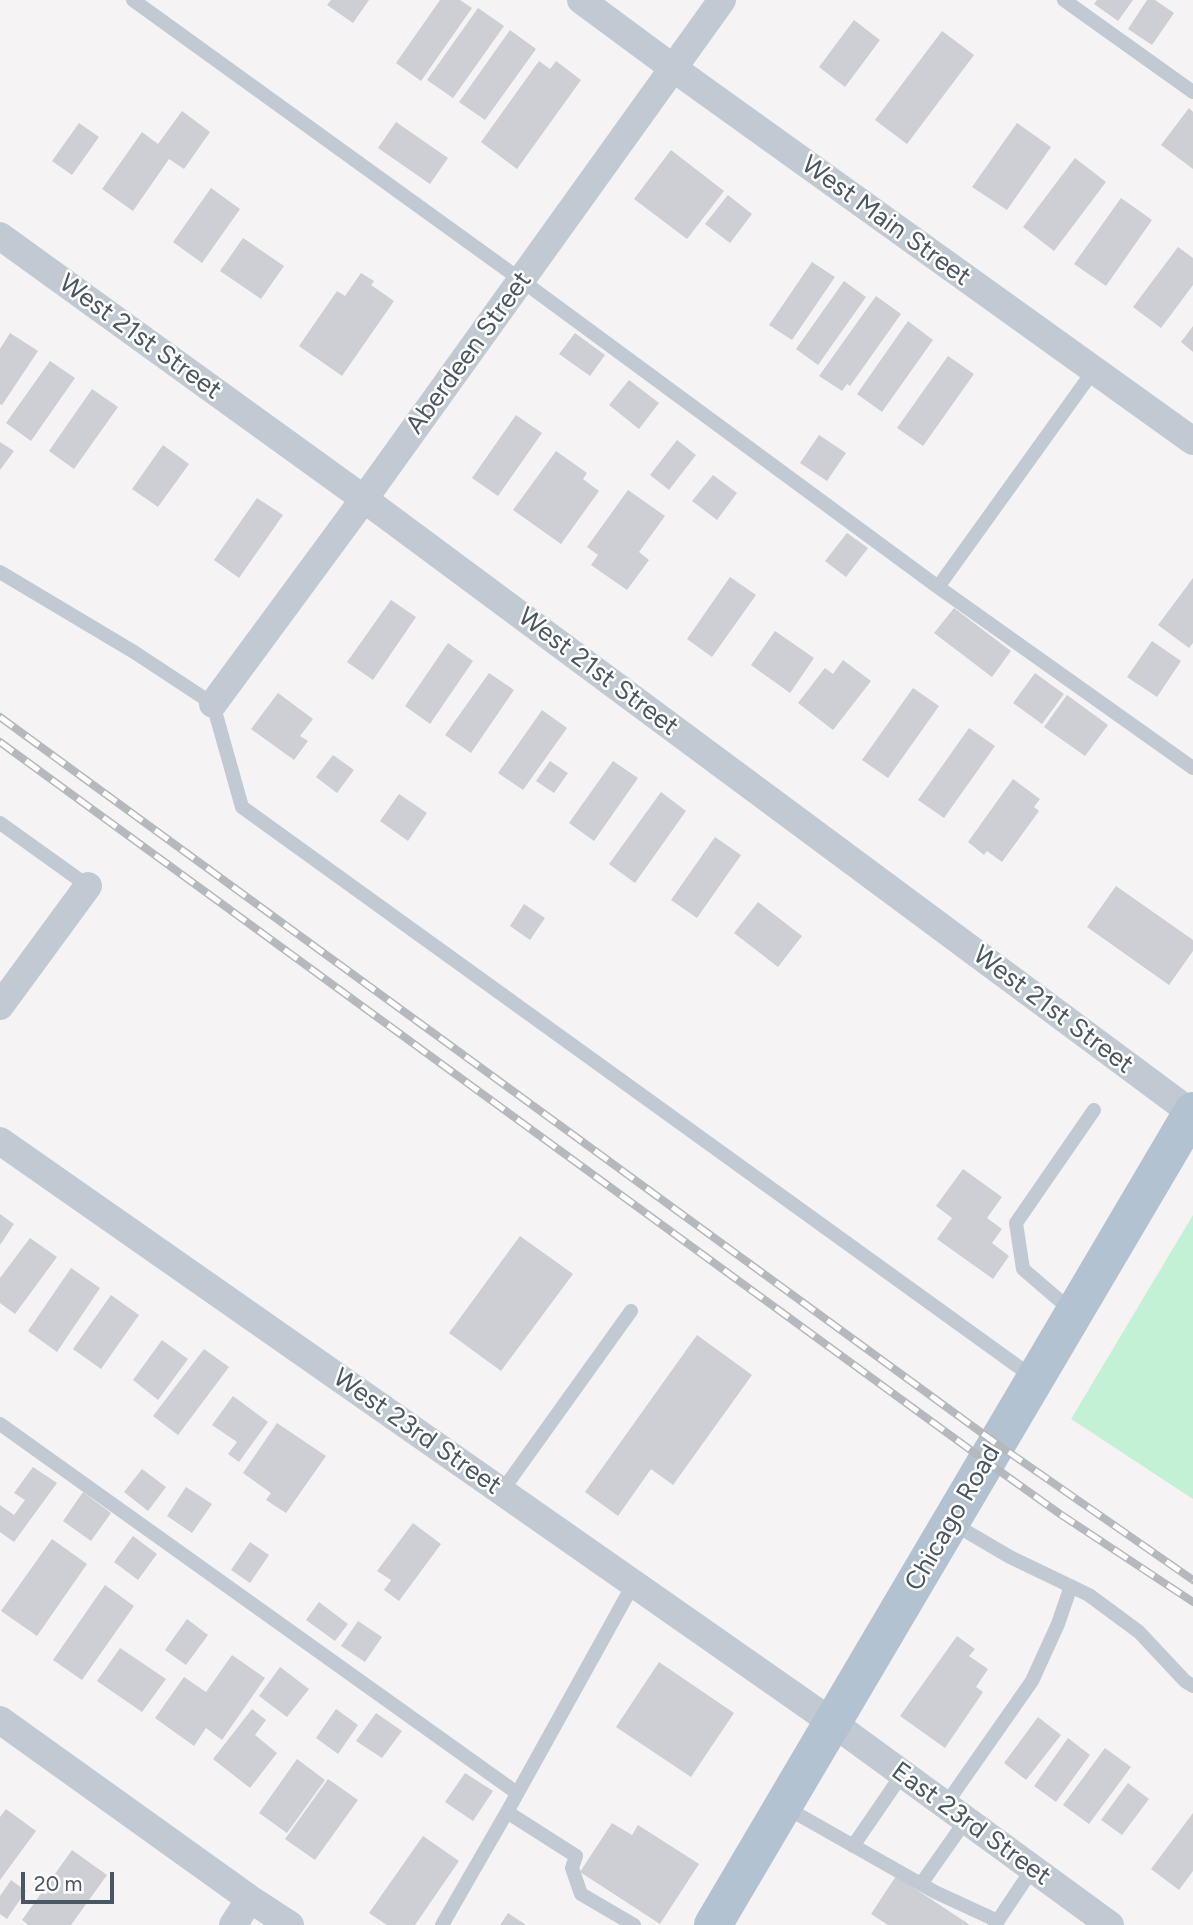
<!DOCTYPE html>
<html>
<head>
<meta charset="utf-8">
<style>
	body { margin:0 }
	#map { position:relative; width:1193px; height:1925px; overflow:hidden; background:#f5f3f3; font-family:Figtree,sans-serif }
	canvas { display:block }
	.scale { position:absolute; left:21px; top:1872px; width:93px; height:32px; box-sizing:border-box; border:4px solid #4a5661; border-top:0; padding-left:9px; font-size:21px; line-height:24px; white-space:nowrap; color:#4a5661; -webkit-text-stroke:5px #fff; paint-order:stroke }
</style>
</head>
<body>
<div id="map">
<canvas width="1193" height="1925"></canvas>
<div class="scale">20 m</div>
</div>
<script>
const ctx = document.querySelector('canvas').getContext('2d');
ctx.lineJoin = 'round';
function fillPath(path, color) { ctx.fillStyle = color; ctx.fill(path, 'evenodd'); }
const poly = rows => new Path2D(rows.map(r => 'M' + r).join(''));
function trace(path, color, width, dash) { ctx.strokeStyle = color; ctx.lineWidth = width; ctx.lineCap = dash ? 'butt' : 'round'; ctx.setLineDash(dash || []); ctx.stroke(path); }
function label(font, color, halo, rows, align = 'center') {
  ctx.font = font + ' Figtree,sans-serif'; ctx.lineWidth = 5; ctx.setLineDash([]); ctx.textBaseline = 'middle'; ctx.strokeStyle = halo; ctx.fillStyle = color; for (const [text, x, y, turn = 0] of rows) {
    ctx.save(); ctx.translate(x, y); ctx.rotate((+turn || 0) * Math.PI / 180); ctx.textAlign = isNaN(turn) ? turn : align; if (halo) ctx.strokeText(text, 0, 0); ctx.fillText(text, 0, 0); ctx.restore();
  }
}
const green = poly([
	[1193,1215,1193,1499,1071,1419]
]);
const building = poly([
	[331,0,369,0,353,23,327,5],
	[440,0,460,0,472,8,421,81,396,63],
	[1097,0,1133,0,1118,21,1094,4],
	[1147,0,1155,0,1174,13,1152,45,1128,29],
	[478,8,504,26,453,98,427,80],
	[854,20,880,40,845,87,819,67],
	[510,30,536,49,485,120,459,102],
	[942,31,974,55,907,144,875,120],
	[539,61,550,69,556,61,581,80,517,169,481,142],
	[1189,108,1193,112,1193,169,1161,145],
	[182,111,210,132,184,169,169,159,133,211,102,189,142,132,158,144],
	[396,122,448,158,430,184,378,148],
	[79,123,99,137,72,175,52,161],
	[1017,123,1051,147,1007,210,972,187],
	[671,150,724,191,687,239,634,199],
	[1075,158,1106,182,1054,251,1023,227],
	[211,188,240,209,202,263,173,242],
	[728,195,752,214,730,243,705,224],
	[1121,198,1152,220,1106,286,1074,264],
	[243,238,284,266,261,299,220,271],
	[1178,247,1193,258,1193,285,1161,328,1133,307],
	[812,262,835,277,792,340,769,325],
	[361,273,374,281,371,285,394,301,342,376,299,346,337,291,345,296],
	[844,281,866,297,818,365,796,349],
	[876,296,901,314,850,386,847,384,842,391,819,376],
	[908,321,933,340,882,412,857,394],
	[1193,326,1193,352,1181,342],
	[10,333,38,351,2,405,0,404,0,349],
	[575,333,605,355,590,376,559,354],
	[948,356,974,374,923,446,897,428],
	[50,361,75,378,31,441,6,423],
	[629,380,659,403,639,429,609,405],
	[92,389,118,407,74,469,49,451],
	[516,415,542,433,498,496,472,478],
	[819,435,846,453,827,481,800,463],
	[677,440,696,455,669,490,650,475],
	[0,442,14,451,0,470],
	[163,445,189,464,158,507,132,489],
	[556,451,587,473,583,479,599,491,561,544,513,510],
	[713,475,737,493,717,520,692,501],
	[628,490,665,516,639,552,649,560,627,590,591,565,598,555,587,547],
	[257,498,283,515,239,578,214,560],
	[847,533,868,548,846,577,825,561],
	[730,577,756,595,712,657,687,639],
	[1193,578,1193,643,1189,648,1158,625],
	[391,600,416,617,373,680,347,662],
	[954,608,1011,651,992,677,934,633],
	[775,631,814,658,790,693,751,665],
	[1152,641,1181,661,1157,697,1127,677],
	[448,643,473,661,430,724,405,706],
	[843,660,871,681,833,730,798,703,825,668,833,674],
	[489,673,514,690,471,753,445,735],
	[1035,673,1064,694,1042,724,1013,703],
	[913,688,939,706,888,778,862,760],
	[278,693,313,719,300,736,308,741,294,760,251,729],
	[1067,695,1108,725,1085,756,1044,727],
	[542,710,567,728,523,790,498,773],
	[969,728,995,746,944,818,918,800],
	[333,755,354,770,337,793,316,777],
	[550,761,568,773,554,793,536,781],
	[613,761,638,778,594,841,569,823],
	[1013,779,1040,799,1034,807,1039,811,1002,862,987,851,984,855,968,842],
	[661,792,686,811,635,883,609,864],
	[399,794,427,813,408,841,380,821],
	[715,837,741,855,697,918,671,900],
	[1116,886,1193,940,1193,951,1169,985,1087,927],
	[758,902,802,936,778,967,734,933],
	[524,904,545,918,530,940,510,926],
	[963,1169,1002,1197,987,1218,1002,1229,992,1243,1009,1256,993,1279,937,1239,952,1218,936,1206],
	[0,1214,14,1224,0,1245],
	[520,1236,573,1274,501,1371,449,1333],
	[30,1238,57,1257,15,1314,0,1303,0,1278],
	[71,1268,100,1288,57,1352,28,1331],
	[111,1295,139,1315,101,1369,73,1349],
	[697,1335,752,1375,673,1485,651,1469,618,1516,585,1492],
	[162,1340,188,1359,158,1400,133,1380],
	[204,1349,229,1367,178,1435,153,1416],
	[233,1396,268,1422,239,1462,228,1454,237,1442,212,1425],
	[277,1423,326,1456,286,1513,266,1500,271,1493,243,1473],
	[33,1467,57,1483,14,1542,0,1532,0,1505,14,1515,25,1500,14,1493],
	[142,1469,166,1487,148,1511,124,1492],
	[186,1487,212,1504,192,1533,167,1516],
	[83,1492,111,1513,91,1541,63,1521],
	[413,1523,441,1544,399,1601,384,1590,391,1580,377,1571],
	[133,1536,157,1554,138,1580,114,1562],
	[52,1539,87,1564,37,1636,1,1611],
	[250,1542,269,1555,250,1583,231,1570],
	[105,1585,134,1606,82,1680,53,1660],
	[319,1602,348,1624,335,1641,306,1620],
	[187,1619,208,1635,186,1665,165,1650],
	[358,1621,382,1637,365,1662,341,1646],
	[957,1636,975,1649,969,1656,988,1669,976,1687,983,1692,945,1748,900,1716],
	[120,1648,166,1679,142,1712,97,1681],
	[232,1655,265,1678,222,1740,206,1728,194,1746,155,1718,184,1677,206,1692],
	[659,1662,734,1713,691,1777,616,1727],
	[280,1667,309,1689,287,1717,259,1696],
	[252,1709,266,1720,255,1735,277,1753,250,1788,213,1759],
	[336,1709,358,1725,338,1754,316,1738],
	[376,1713,402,1731,382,1758,356,1741],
	[1038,1717,1061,1735,1026,1780,1004,1763],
	[1068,1738,1090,1755,1056,1802,1034,1786],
	[1105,1748,1131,1767,1089,1824,1063,1805],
	[297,1759,325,1780,287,1833,259,1813],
	[465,1773,493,1791,473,1821,445,1802],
	[328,1779,358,1800,315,1860,285,1839],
	[1128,1783,1149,1799,1122,1835,1101,1820],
	[6,1809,36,1831,0,1880,0,1817],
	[1193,1813,1193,1871,1179,1890,1151,1869],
	[612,1823,632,1835,638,1825,699,1864,660,1924,580,1872],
	[423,1836,459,1861,415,1925,387,1925,369,1913],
	[72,1850,107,1875,71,1925,28,1925,22,1920],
	[896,1876,970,1925,888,1925,871,1914],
	[11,1880,26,1891,7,1919,0,1914,0,1896],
	[508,1913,526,1925,500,1925]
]);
const lane = poly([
	[133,0,521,280,938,587,1193,768],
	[1064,0,1193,92],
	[0,572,134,652,213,704,242,807,1034,1378],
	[938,587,1094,370],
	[0,823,88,886],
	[1073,1312,1023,1269,1016,1223,1094,1110],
	[0,1424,517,1793],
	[502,1491,631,1311],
	[952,1523,1010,1557,1089,1595,1139,1632,1185,1681,1193,1686],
	[946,1804,1032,1681,1058,1624,1071,1586],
	[785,1807,935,1892,998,1921],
	[507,1812,576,1856,572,1868,581,1894,634,1925],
	[853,1846,903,1773],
	[921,1884,966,1820],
	[442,1925,507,1812,634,1583],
	[995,1925,1033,1868]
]);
const street = poly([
	[581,0,673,68,1193,441],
	[0,236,364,499,1193,1114],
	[213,704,364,499,722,0],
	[0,1006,88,886],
	[0,1141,833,1723,1110,1925],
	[0,1720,250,1899,290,1925],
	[233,1925,250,1899]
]);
const primary = poly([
	[713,1925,1193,1111]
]);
const rail = poly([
	[0,717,997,1444,1193,1580],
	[0,742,987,1462,1060,1514,1193,1602]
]);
const streetNames = [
	["West Main Street",886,221,36],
	["West 21st Street",140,337,36],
	["Aberdeen Street",469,353,-54],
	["West 21st Street",598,672,37],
	["West 21st Street",1053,1010,37],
	["West 23rd Street",417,1432,35],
	["Chicago Road",953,1518,-60],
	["East 23rd Street",971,1824,36]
];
fillPath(green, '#c3f1d5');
fillPath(building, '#cdcfd5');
trace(lane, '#c1cad2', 14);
trace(street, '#c1cad2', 28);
trace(primary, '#b3c2d1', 38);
trace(rail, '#b5b8bd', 8);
trace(rail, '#fff', 5, [16]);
label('26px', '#4a5661', '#fff', streetNames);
</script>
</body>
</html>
